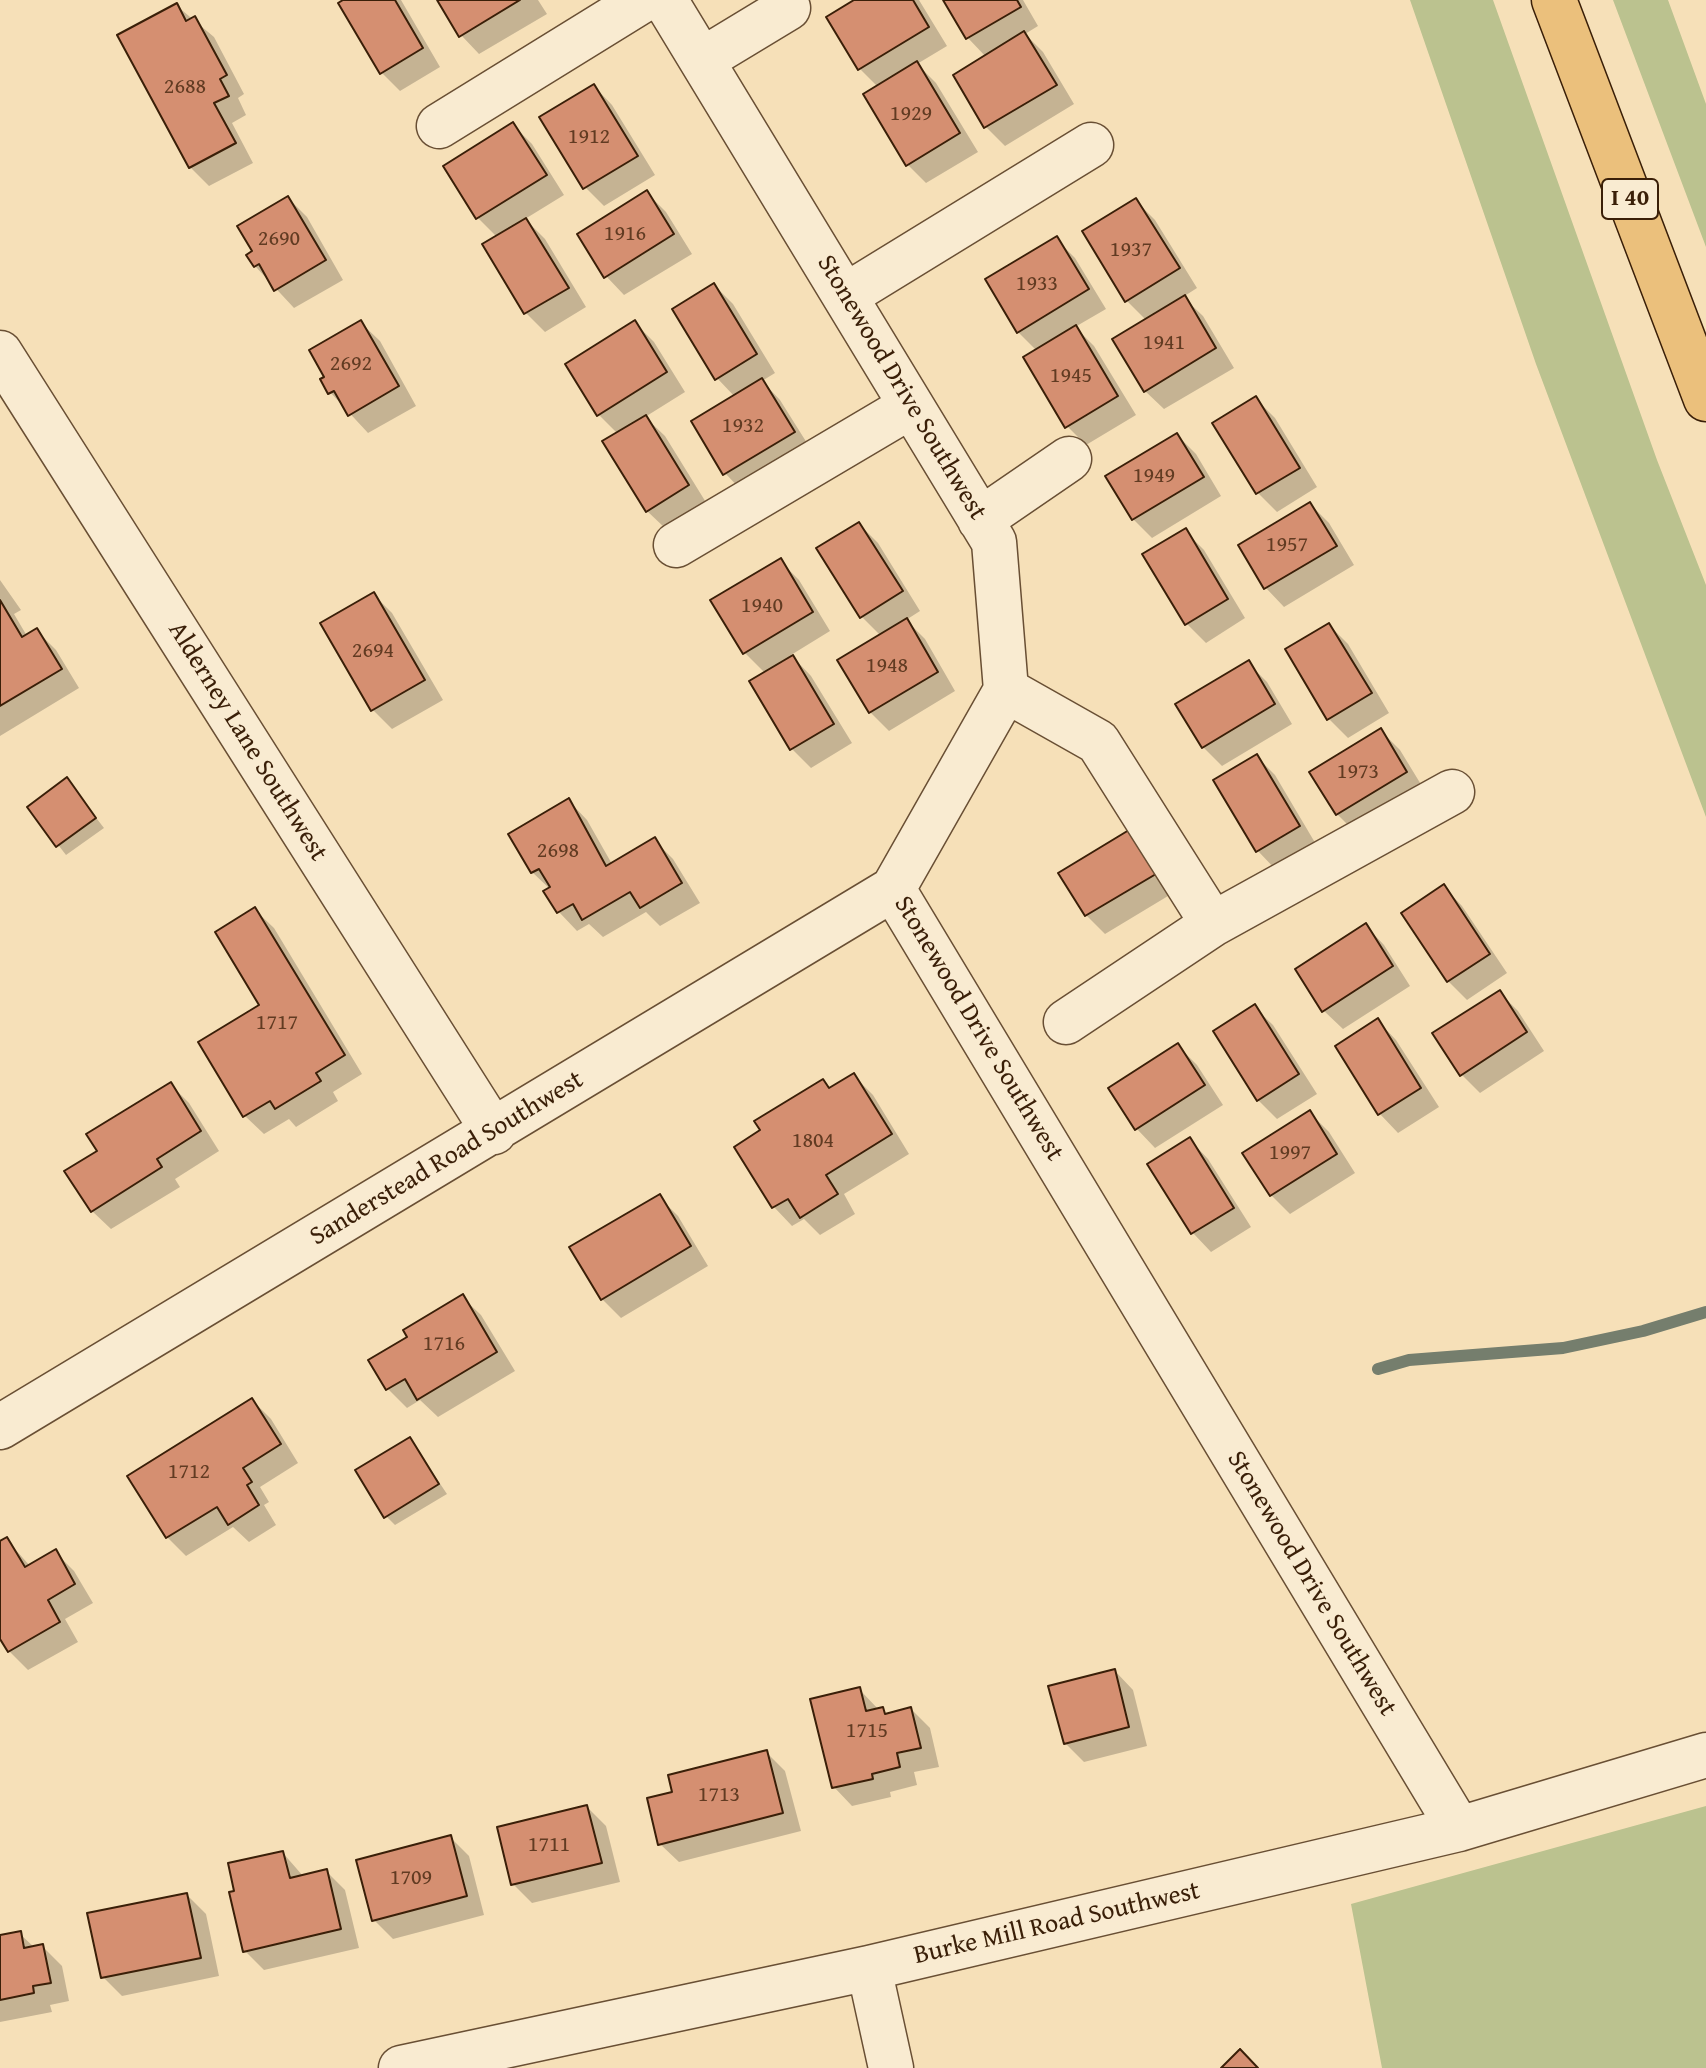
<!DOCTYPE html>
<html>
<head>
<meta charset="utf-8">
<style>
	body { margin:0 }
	canvas { display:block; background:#f6e0b8 }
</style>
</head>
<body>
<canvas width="1706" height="2068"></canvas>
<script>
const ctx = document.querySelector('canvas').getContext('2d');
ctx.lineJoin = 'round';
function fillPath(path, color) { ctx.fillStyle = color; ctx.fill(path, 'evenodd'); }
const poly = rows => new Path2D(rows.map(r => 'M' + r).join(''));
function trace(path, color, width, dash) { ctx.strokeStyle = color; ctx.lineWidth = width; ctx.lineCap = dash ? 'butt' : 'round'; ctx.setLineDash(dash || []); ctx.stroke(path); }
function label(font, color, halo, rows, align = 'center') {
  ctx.font = font + ' "Gentium Book Plus",serif'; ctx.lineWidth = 7; ctx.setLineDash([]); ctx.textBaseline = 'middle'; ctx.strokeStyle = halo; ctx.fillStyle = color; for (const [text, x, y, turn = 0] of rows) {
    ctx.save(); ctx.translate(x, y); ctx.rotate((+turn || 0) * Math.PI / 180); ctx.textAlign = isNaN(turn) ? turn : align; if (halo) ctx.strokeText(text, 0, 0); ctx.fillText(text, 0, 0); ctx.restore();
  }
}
const green = poly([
	[1410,0,1493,0,1657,460,1706,585,1706,817,1536,364],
	[1613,0,1668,0,1706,104,1706,247],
	[1706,1806,1706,2068,1382,2068,1351,1904]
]);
const shadow = poly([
	[347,0,401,0,440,67,400,91,381,72],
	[439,0,538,0,547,14,479,54,461,35],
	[857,0,919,0,947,46,917,64,936,83,978,152,926,183,907,164,878,87,859,68],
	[945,0,1023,0,1038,26,1025,34,1043,52,1074,104,1005,146,986,127,955,76,986,57,968,38],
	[177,6,214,37,244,94,238,98,246,115,232,123,253,163,209,186,190,167,120,36],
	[594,86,612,105,655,175,604,206,585,187],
	[513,125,532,144,564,195,525,219,545,239,586,307,545,332,526,313,485,245,497,237,478,218],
	[647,193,666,212,692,254,624,295,606,276],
	[288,198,307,217,343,280,294,308,255,266],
	[1136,201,1155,220,1197,288,1183,297,1203,316,1234,368,1164,409,1145,391,1146,320,1127,301],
	[1056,239,1075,258,1106,309,1075,327,1094,346,1136,415,1086,445,1067,426,1037,351,1018,332],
	[714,285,733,304,775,373,762,381,780,400,812,451,743,492,725,473,735,397,717,378],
	[361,323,380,341,416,406,368,433,330,392],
	[635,323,654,342,685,392,645,417,665,436,707,504,666,529,647,511,618,434,599,415],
	[1256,399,1275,418,1317,487,1277,512,1258,493,1215,424],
	[1177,435,1196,454,1221,496,1152,538,1133,519],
	[1310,504,1329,523,1354,565,1284,607,1266,588],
	[859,524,878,543,920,611,906,620,925,639,955,691,889,731,870,712,881,636,862,617],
	[1185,531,1204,550,1245,618,1206,643,1187,624,1145,555],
	[780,561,799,580,830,631,791,655,811,676,852,743,811,768,792,749,752,682,765,673,745,653],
	[0,580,21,610,14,614,27,636,37,631,56,650,79,688,0,736],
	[374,595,392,613,443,700,392,729,373,710,323,624],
	[1329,625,1348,644,1389,713,1348,738,1329,719],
	[1248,663,1267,682,1292,724,1222,766,1203,747],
	[1381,731,1400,750,1425,791,1356,833,1337,814],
	[1256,756,1275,775,1317,846,1276,870,1258,851,1215,781],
	[67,780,104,828,66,855,29,807],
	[569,801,587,820,612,864,654,840,673,859,700,903,660,926,646,912,603,937,589,924,577,931,559,912,550,889,532,872],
	[1129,832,1173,893,1105,934,1086,915],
	[1444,887,1462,906,1507,973,1467,1000,1448,981],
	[255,910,274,928,362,1074,333,1092,338,1101,296,1127,289,1119,264,1134,245,1116,262,1006],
	[1366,926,1384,945,1410,986,1343,1029,1324,1011],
	[1499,992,1518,1011,1544,1051,1480,1093,1461,1074],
	[1254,1007,1273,1025,1317,1094,1277,1119,1258,1100],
	[1378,1021,1396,1040,1439,1107,1398,1133,1380,1114,1337,1046],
	[1178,1046,1197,1065,1223,1105,1155,1148,1137,1129,1111,1088],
	[854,1076,873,1095,909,1154,844,1194,855,1214,820,1235,804,1219,792,1226,774,1207,737,1147,763,1131,823,1081,831,1089],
	[170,1084,189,1103,219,1151,175,1179,180,1187,111,1229,92,1211,99,1151],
	[1310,1113,1329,1132,1355,1173,1290,1214,1271,1195],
	[1190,1140,1208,1159,1251,1227,1211,1252,1193,1233,1150,1165],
	[659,1197,678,1216,708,1266,621,1318,602,1299],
	[462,1297,481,1315,515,1371,438,1417,420,1400,407,1408,388,1389,371,1361,410,1337],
	[252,1400,271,1419,298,1463,260,1487,269,1502,264,1505,276,1525,249,1542,233,1527,186,1556,167,1537],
	[410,1439,447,1494,395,1525,386,1516],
	[7,1540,30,1566,55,1552,74,1571,93,1603,65,1619,78,1642,28,1670,9,1651,0,1635,0,1544],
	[1115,1671,1133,1690,1147,1746,1084,1762,1065,1743],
	[859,1689,879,1710,889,1715,911,1709,930,1728,939,1767,914,1772,917,1785,890,1792,891,1797,852,1806,834,1787],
	[766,1752,785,1771,801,1831,679,1862,660,1844,675,1793],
	[587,1807,606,1826,620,1882,532,1903,513,1884],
	[450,1837,469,1856,484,1915,393,1939,374,1920],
	[283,1853,303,1876,326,1871,345,1890,359,1948,264,1970,245,1951],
	[187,1895,206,1914,219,1976,122,1996,103,1977],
	[20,1934,35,1948,43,1947,62,1966,69,2001,50,2005,52,2012,0,2022,0,1937]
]);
const stream = poly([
	[1378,1369,1409,1360,1563,1348,1643,1331,1706,1312]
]);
const building = poly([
	[343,0,395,0,423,48,380,74,338,3,343,0],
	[437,0,520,0,459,37,437,0],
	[854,0,913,0,929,27,858,70,826,17,854,0],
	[943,0,1017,0,1021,7,966,39,943,0],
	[177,3,186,21,195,16,227,75,220,79,229,96,214,103,236,143,189,168,117,35,177,3],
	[1024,31,1057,85,984,128,953,75,1024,31],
	[917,61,960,133,906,166,863,94,917,61],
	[594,84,638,156,583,189,539,117,594,84],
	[513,122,547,175,476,219,443,166,513,122],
	[647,190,674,234,604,278,577,234,647,190],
	[288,196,326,260,274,291,259,264,254,267,246,255,252,251,237,226,288,196],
	[1136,198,1180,268,1125,302,1082,231,1136,198],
	[526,218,569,288,524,314,482,244,526,218],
	[1057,236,1089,289,1017,333,985,279,1057,236],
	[714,283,757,354,715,380,672,309,714,283],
	[1185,295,1216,348,1144,392,1112,339,1185,295],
	[361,320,399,386,348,416,334,391,328,394,320,379,324,377,309,350,361,320],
	[635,320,667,372,597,416,565,364,635,320],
	[1076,325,1118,396,1065,428,1023,357,1076,325],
	[762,378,795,432,723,475,691,421,762,378],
	[1256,396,1300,468,1256,494,1212,423,1256,396],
	[646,415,689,485,646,512,602,441,646,415],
	[1177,433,1204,477,1132,520,1105,476,1177,433],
	[1310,502,1337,546,1264,589,1238,545,1310,502],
	[859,522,903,591,860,618,816,548,859,522],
	[1186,528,1228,599,1185,625,1142,554,1186,528],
	[781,558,813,612,743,654,710,600,781,558],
	[374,592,425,680,371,711,320,623,374,592],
	[0,600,22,637,37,628,62,669,0,706,0,600],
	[907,618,938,672,869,713,837,660,907,618],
	[1329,623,1372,693,1327,720,1285,649,1329,623],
	[793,655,834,724,790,750,749,681,793,655],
	[1249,660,1275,704,1202,748,1175,704,1249,660],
	[1381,728,1407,772,1336,815,1309,772,1381,728],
	[1257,754,1300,826,1256,852,1213,780,1257,754],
	[67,777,96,818,56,847,27,807,67,777],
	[569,798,606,866,655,837,682,883,640,908,630,892,582,920,573,904,557,913,543,891,550,887,539,869,531,873,508,834,569,798],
	[1129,830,1156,874,1085,916,1058,873,1129,830],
	[1444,884,1490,954,1447,982,1401,913,1444,884],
	[255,907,345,1055,316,1073,321,1081,275,1109,270,1101,243,1117,198,1042,259,1005,215,932,255,907],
	[1366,923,1393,966,1322,1012,1295,969,1366,923],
	[1500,990,1527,1032,1460,1076,1432,1033,1500,990],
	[1255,1004,1299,1074,1257,1101,1213,1031,1255,1004],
	[1378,1018,1421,1088,1378,1115,1335,1046,1378,1018],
	[1178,1043,1205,1085,1135,1130,1108,1088,1178,1043],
	[854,1073,892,1134,826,1175,838,1194,800,1218,788,1199,772,1208,734,1147,760,1130,754,1121,823,1079,829,1088,854,1073],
	[171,1082,201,1131,157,1159,162,1167,91,1212,64,1171,97,1151,86,1134,171,1082],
	[1310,1110,1337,1154,1270,1196,1242,1153,1310,1110],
	[1190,1137,1234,1208,1191,1234,1147,1164,1190,1137],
	[660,1194,691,1246,601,1300,569,1247,660,1194],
	[463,1294,497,1352,417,1400,405,1379,386,1390,368,1360,407,1337,403,1330,463,1294],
	[252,1398,281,1444,243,1468,252,1482,247,1485,259,1505,228,1525,217,1507,166,1538,127,1476,252,1398],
	[410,1437,439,1484,384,1518,355,1470,410,1437],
	[7,1537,25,1567,56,1549,75,1584,48,1600,60,1622,8,1652,0,1639,0,1541,7,1537],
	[1115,1669,1129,1727,1064,1744,1048,1686,1115,1669],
	[860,1687,866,1711,883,1707,885,1714,911,1707,921,1748,897,1753,900,1767,872,1774,873,1779,832,1788,810,1699,860,1687],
	[767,1750,783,1813,658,1845,647,1798,672,1792,668,1775,767,1750],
	[587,1805,602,1863,511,1885,497,1827,587,1805],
	[451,1835,467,1896,372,1921,356,1860,451,1835],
	[283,1851,290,1878,327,1869,341,1929,243,1952,229,1892,234,1891,228,1863,283,1851],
	[187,1893,201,1958,101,1978,87,1913,187,1893],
	[21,1931,24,1948,43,1944,51,1983,33,1986,34,1993,0,2000,0,1935,21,1931],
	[1240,2049,1258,2068,1221,2068,1240,2049]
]);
const minor = poly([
	[665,0,994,542,1006,690,893,889,1459,1829],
	[702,60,788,8],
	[439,126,643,0],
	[845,296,1091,145],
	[0,353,494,1132],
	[980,520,1069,459],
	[676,545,911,406],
	[1006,690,1098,742,1213,924,1452,792],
	[1066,1022,1213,924],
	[0,1427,893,889],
	[869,1968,891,2068],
	[401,2068,869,1968,1459,1829,1706,1755]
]);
const highway = poly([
	[1554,0,1706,399]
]);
const numberNames = [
	["2688",185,87],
	["1929",911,114],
	["1912",589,137],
	["1916",625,234],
	["2690",279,239],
	["1937",1131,250],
	["1933",1037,284],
	["1941",1164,343],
	["2692",351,364],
	["1945",1071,376],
	["1932",743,426],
	["1949",1154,476],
	["1957",1287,545],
	["1940",762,606],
	["2694",373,651],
	["1948",887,666],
	["1973",1358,772],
	["2698",558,851],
	["1717",277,1023],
	["1804",813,1141],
	["1997",1290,1153],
	["1716",444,1344],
	["1712",189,1472],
	["1715",867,1731],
	["1713",719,1795],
	["1711",549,1845],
	["1709",411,1878]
];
const shields = [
	[1630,199,56]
];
const shieldNames = [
	["I 40",1630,199]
];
const streetNames = [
	["Stonewood Drive Southwest",901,388,59],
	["Alderney Lane Southwest",247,742,58],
	["Stonewood Drive Southwest",978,1029,59],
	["Sanderstead Road Southwest",447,1159,-31],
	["Stonewood Drive Southwest",1311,1584,59],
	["Burke Mill Road Southwest",1057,1924,-13]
];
fillPath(green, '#bbc28f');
fillPath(shadow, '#0003');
trace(stream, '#757e6d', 12);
fillPath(building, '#d58f71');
trace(building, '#3a1f08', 2);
trace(minor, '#694f34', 47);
trace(highway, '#3a1f08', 47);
trace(minor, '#f9ebd1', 44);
trace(highway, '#ebc07c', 44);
label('22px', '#613b22', null, numberNames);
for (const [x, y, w] of shields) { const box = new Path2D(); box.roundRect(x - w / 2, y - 20, w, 40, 6); ctx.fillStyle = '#f9ebd1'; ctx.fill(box); trace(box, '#3a1f08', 2); }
label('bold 24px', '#3a1f08', null, shieldNames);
label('26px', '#3a1f08', '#f9ebd1', streetNames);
</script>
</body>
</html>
